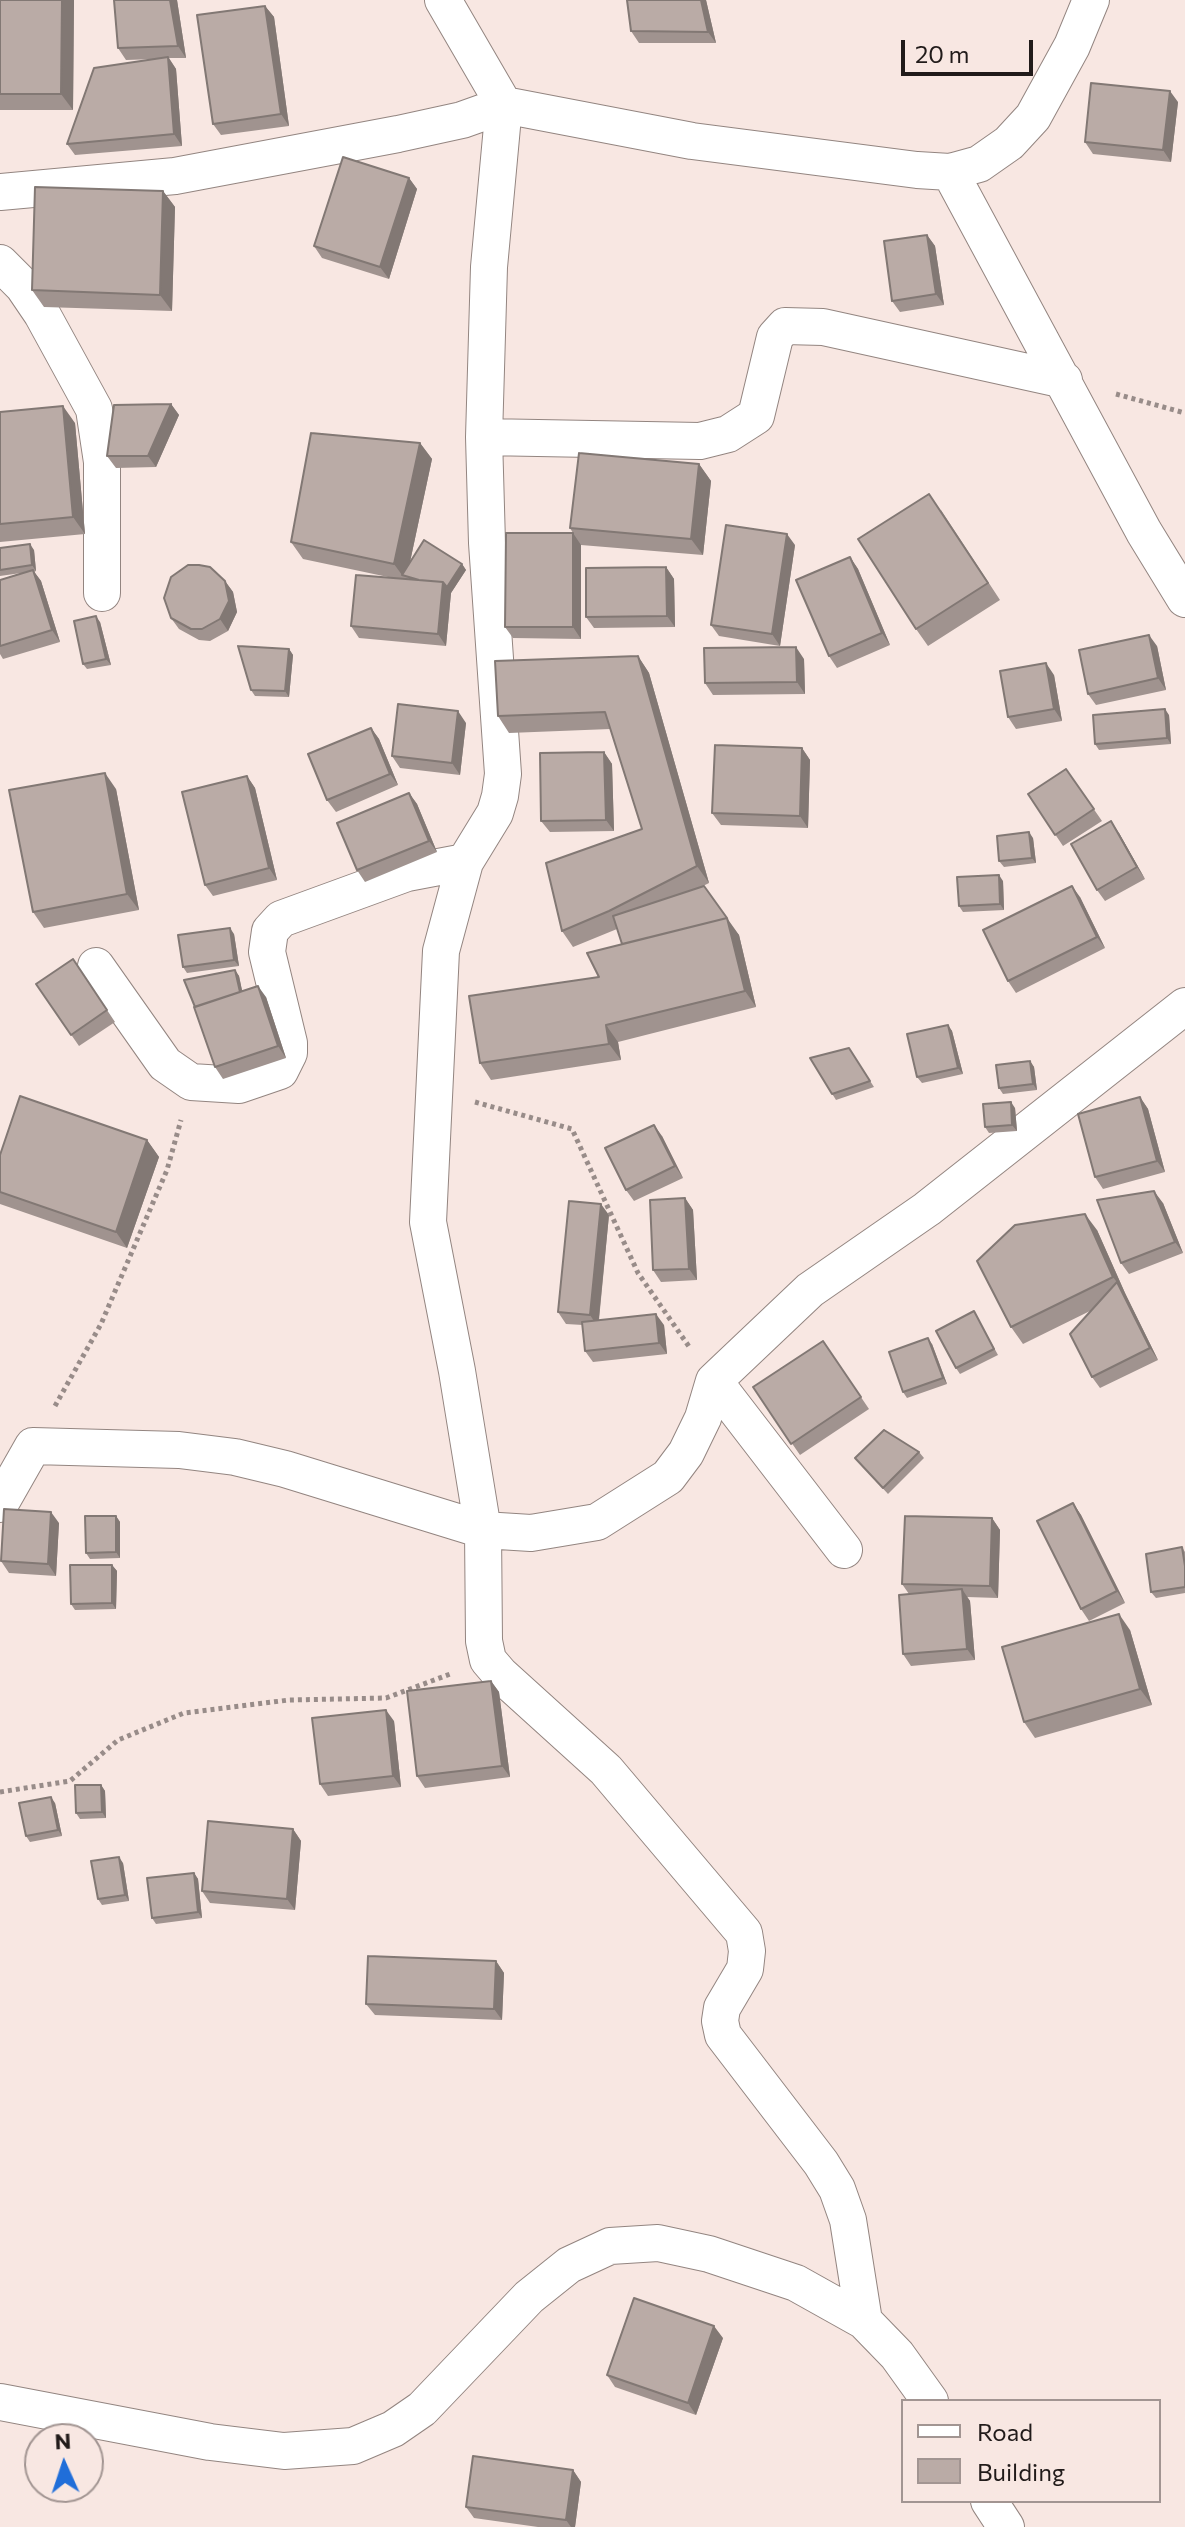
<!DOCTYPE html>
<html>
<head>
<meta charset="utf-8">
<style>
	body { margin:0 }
	#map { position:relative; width:1185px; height:2527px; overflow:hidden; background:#f8e7e2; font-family:Commissioner,sans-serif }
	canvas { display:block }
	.legend { position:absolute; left:901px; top:2399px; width:260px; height:104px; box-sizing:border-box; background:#f8e7e2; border:2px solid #a29592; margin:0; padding:10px 14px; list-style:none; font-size:24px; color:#211b1a }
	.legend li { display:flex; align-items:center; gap:16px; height:40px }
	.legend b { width:40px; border:2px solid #a29592 }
	.north { position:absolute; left:24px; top:2423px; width:80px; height:80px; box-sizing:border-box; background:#f8e7e2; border:2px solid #a29592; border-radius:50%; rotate:357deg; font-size:22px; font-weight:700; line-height:32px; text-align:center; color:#211b1a }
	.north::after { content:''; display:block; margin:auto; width:28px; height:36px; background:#206ed9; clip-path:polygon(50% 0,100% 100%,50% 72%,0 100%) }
	.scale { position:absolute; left:901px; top:40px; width:132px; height:36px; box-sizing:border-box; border:4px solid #211b1a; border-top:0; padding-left:10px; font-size:24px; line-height:28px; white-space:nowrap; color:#211b1a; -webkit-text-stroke:6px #f8e7e2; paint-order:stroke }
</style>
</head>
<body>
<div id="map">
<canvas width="1185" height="2527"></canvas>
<ul class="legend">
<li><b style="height:10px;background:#fff"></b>Road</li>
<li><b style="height:22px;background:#baaba6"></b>Building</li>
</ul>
<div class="north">N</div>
<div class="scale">20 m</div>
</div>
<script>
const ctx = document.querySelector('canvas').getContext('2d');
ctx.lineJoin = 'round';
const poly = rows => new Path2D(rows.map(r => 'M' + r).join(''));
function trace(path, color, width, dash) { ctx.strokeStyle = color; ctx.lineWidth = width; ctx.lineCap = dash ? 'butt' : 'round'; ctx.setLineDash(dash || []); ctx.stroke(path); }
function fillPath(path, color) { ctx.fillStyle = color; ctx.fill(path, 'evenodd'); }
const path = poly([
	[1116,394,1185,413],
	[475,1102,572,1129,638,1273,690,1348],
	[55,1406,101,1324,167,1170,181,1120],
	[0,1792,70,1781,118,1740,184,1713,289,1700,386,1698,453,1673]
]);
const minor = poly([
	[443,0,504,105,489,267,484,437,487,543,503,774,500,796,495,813,465,862,441,951,428,1222,457,1371,483,1530,484,1641,488,1660,500,1674,606,1770,744,1933,747,1951,745,1969,722,2008,720,2021,723,2035,821,2163,837,2189,848,2220,864,2321],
	[950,172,1144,532,1185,599],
	[0,192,175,176,398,134,462,120,504,105,692,141,917,170,950,172,979,164,1009,143,1033,117,1072,46,1091,0],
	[0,263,23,286,42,314,94,409,102,462,102,593],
	[484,437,700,441,728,434,756,416,775,337,785,326,823,327,1064,380],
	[96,966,165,1064,191,1082,239,1085,280,1071,289,1053,289,1043,267,952,270,931,281,919,407,873,465,862],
	[714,1381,844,1550],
	[0,1504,33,1446,179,1450,235,1457,285,1469,483,1530,531,1533,597,1522,668,1477,686,1453,703,1418,714,1381,810,1290,927,1209,1185,1006],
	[0,2402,210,2442,284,2451,353,2446,393,2429,422,2409,529,2297,569,2265,610,2246,658,2243,709,2254,796,2283,864,2321,897,2355,930,2401],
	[989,2501,1006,2527]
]);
const wall = poly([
	[0,0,74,0,73,110,0,110],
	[177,0,186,58,169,58,176,69,182,146,75,155,67,144,156,59,126,60,118,48],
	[627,0,706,0,716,43,639,43,631,31],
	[265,6,274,17,289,126,221,135,213,124],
	[1178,102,1171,162,1093,154,1085,142],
	[409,178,417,189,389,279,322,258,314,246],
	[163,191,175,207,172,311,44,307,32,290],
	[927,235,935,246,944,305,900,312,892,301],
	[171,404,179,415,156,467,116,468,107,456],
	[0,412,75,423,85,534,0,542],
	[420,443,432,459,410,562,462,564,466,570,451,593,446,646,359,638,351,626,388,577,303,559,291,542],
	[699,464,711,481,703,555,581,545,581,639,513,638,505,627,573,533,570,528],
	[941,510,1000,600,928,646,916,629],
	[795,545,780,646,719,636,711,625],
	[0,548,34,550,36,571,34,572,41,581,60,642,3,659,0,654,0,580,21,573,0,576],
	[850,557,858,569,890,645,837,668,829,656],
	[666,567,674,579,675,627,594,628,586,617],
	[225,581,233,592,237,612,228,631,210,641,199,640,179,629,171,618],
	[100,622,111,665,87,669,83,664],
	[1157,646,1166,690,1096,705,1088,694],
	[289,649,293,655,289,697,255,696,251,690],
	[638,656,649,673,709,883,699,888,739,935,756,1007,618,1042,621,1060,491,1080,480,1063,599,977,622,944,617,929,573,947,562,931,642,829,610,729,509,733,498,716],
	[804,659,805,694,713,695,705,683],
	[1054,675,1062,721,1016,729,1008,717],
	[1169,715,1171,744,1099,750,1095,744],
	[466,723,460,775,400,768,392,756],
	[371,728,379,739,398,785,336,812,327,800],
	[802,748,810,760,808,828,721,825,712,813],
	[604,752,612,764,614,831,550,832,541,821],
	[1066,769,1102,821,1063,846,1028,794],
	[247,776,255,788,277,880,213,896,205,885],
	[116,789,139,910,44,928,33,912],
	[409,793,417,804,437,852,365,882,357,870],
	[1119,833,1145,879,1105,901,1097,890],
	[1033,838,1036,863,1004,867,999,861],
	[1003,881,1004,910,963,912,959,906],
	[1080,897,1105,948,1016,993,1008,981],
	[234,934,239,966,187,973,183,967],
	[73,959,115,1022,79,1046,36,984],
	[235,970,239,976,242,991,266,997,286,1058,223,1079,215,1067],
	[948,1025,952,1031,963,1074,922,1083,917,1077],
	[849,1048,874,1087,836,1100,810,1058],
	[1030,1061,1034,1067,1037,1090,1003,1094,999,1088],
	[1140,1097,1148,1109,1165,1172,1103,1189,1095,1177],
	[1015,1108,1017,1131,989,1133,985,1127],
	[662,1136,683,1178,634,1201,626,1190],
	[147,1140,159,1157,127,1248,0,1204,0,1155],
	[685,1198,693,1210,697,1280,661,1282,653,1270],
	[1163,1203,1183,1253,1129,1274,1121,1263],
	[609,1215,599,1320,664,1325,667,1354,593,1362,585,1351,583,1325,566,1324,558,1312],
	[1097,1230,1125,1293,1158,1360,1100,1388,1092,1377,1092,1310,1023,1344,1011,1327],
	[974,1311,998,1355,960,1374,956,1368],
	[823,1341,869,1409,800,1455,753,1387],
	[932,1344,947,1384,907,1398,903,1392],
	[919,1452,924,1458,888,1494,855,1458],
	[1073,1503,1081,1515,1125,1603,1089,1621,1081,1609],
	[116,1516,120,1522,120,1558,90,1559,86,1553],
	[992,1518,1000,1530,998,1598,967,1597,970,1601,975,1660,911,1666,903,1654,909,1594,902,1584],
	[59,1523,56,1576,9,1573,1,1561],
	[1182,1547,1185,1552,1185,1593,1156,1598,1151,1592],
	[112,1565,117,1571,116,1609,75,1610,71,1604],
	[1130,1630,1152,1705,1035,1738,1024,1722],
	[491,1681,499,1692,510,1777,425,1788,417,1776],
	[394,1721,401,1787,328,1796,320,1784],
	[101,1785,105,1791,106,1818,80,1819,76,1813],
	[55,1803,62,1836,30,1842,26,1836],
	[293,1829,301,1841,295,1910,210,1903,202,1891],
	[123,1863,129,1901,102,1905,98,1899],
	[194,1873,198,1879,202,1918,156,1924,152,1918],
	[496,1961,504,1973,502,2020,375,2015,366,2004],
	[723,2338,696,2415,615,2387,607,2375],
	[573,2470,581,2482,575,2527,538,2527,474,2518,466,2507]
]);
const shadedWall = poly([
	[62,0,74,0,73,110,61,94],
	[170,0,177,0,186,58,178,46],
	[701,0,706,0,716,43,708,32],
	[265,6,274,17,289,126,281,114],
	[168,57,176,69,182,146,174,134],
	[1170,91,1178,102,1171,162,1163,150],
	[409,178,417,189,389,279,380,267],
	[163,191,175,207,172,311,160,295],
	[927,235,935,246,944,305,936,294],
	[171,404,179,415,156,467,148,456],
	[63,406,75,423,85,534,73,517],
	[420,443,432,459,407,576,402,575,394,564],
	[699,464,711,481,703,555,691,539],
	[573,533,581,545,581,639,573,627],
	[787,534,795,545,780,646,772,634],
	[30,544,34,550,36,571,32,565],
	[850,557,858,569,890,645,882,633],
	[462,564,466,570,451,593,446,646,438,634,443,582],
	[666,567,674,579,675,627,667,616],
	[33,570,41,581,60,642,52,630],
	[225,581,233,592,237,612,228,631,220,619],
	[96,616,100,622,111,665,106,659],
	[1149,635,1157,646,1166,690,1158,678],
	[796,647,804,659,805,694,797,682],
	[289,649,293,655,289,697,285,691],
	[638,656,649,673,709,883,697,866],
	[1046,663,1054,675,1062,721,1054,709],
	[1165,709,1169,715,1171,744,1167,738],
	[458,711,466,723,460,775,452,763],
	[371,728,379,739,398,785,390,774],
	[802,748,810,760,808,828,800,816],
	[604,752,612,764,614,831,606,820],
	[105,773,116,789,139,910,127,894],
	[247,776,255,788,277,880,269,868],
	[409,793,417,804,437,852,429,841],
	[1111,821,1119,833,1145,879,1137,867],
	[1029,832,1033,838,1036,863,1032,858],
	[999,875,1003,881,1004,910,1000,904],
	[1072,886,1080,897,1105,948,1097,937],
	[727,918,739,935,756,1007,745,991],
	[230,928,234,934,239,966,234,960],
	[235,970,239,976,245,1004,241,998],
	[258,986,266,997,286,1058,278,1046],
	[606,1025,618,1042,621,1060,609,1044],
	[948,1025,952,1031,963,1074,958,1068],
	[1030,1061,1034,1067,1037,1090,1033,1084],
	[1140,1097,1148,1109,1165,1172,1157,1161],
	[1011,1102,1015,1108,1017,1131,1012,1125],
	[654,1125,662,1136,683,1178,675,1166],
	[147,1140,159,1157,127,1248,116,1232],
	[1154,1191,1163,1203,1183,1253,1175,1242],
	[685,1198,693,1210,697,1280,689,1269],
	[601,1204,609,1215,598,1327,590,1315],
	[1085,1214,1097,1230,1125,1293,1113,1277],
	[1117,1282,1125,1293,1158,1360,1150,1348],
	[656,1314,664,1325,667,1354,659,1343],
	[928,1338,932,1344,947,1384,943,1378],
	[1073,1503,1081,1515,1125,1603,1117,1591],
	[51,1512,59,1523,56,1576,48,1564],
	[116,1516,120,1522,120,1558,116,1552],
	[992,1518,1000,1530,998,1598,990,1586],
	[112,1565,117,1571,116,1609,112,1603],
	[962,1589,970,1601,975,1660,967,1649],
	[1119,1614,1130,1630,1152,1705,1140,1689],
	[491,1681,499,1692,510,1777,502,1766],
	[386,1710,394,1721,401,1787,393,1776],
	[101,1785,105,1791,106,1818,102,1812],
	[51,1797,55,1803,62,1836,58,1830],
	[293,1829,301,1841,295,1910,287,1899],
	[119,1857,123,1863,129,1901,125,1895],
	[194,1873,198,1879,202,1918,198,1912],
	[496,1961,504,1973,502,2020,494,2009],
	[714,2326,723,2338,696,2415,688,2403],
	[573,2470,581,2482,575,2527,571,2527,566,2520]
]);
const building = poly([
	[0,0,62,0,61,94,0,94,0,0],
	[114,0,170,0,178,46,118,48,114,0],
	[627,0,701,0,708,32,631,31,627,0],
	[265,6,281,114,213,124,197,15,265,6],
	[168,57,174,134,67,144,94,68,168,57],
	[1091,83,1170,91,1163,150,1085,142,1091,83],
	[343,157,409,178,380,267,314,246,343,157],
	[35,187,163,191,160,295,32,290,35,187],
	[927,235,936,294,892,301,884,241,927,235],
	[171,404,148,456,107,456,114,405,171,404],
	[63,406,73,517,0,524,0,412,63,406],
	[311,433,420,443,394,564,291,542,311,433],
	[579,453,699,464,691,539,570,528,579,453],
	[929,494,988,583,916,629,858,539,929,494],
	[726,525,787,534,772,634,711,625,726,525],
	[506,533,573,533,573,627,505,627,506,533],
	[424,540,462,564,447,587,443,582,419,580,402,575,424,540],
	[30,544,32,565,0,570,0,548,30,544],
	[850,557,882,633,829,656,796,580,850,557],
	[188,565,199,565,210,567,225,581,229,601,220,619,202,629,191,629,171,618,164,598,171,577,188,565],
	[666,567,667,616,586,617,586,568,666,567],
	[33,570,52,630,0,646,0,580,33,570],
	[356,575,443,582,438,634,351,626,356,575],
	[96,616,106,659,83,664,74,621,96,616],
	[1149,635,1158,678,1088,694,1079,650,1149,635],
	[238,646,289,649,285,691,251,690,238,646],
	[796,647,797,682,705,683,704,648,796,647],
	[638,656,697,866,609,911,562,931,546,863,642,829,605,712,498,716,495,661,638,656],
	[1046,663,1054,709,1008,717,1000,671,1046,663],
	[398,704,458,711,452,763,392,756,398,704],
	[1165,709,1167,738,1095,744,1093,715,1165,709],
	[371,728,390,774,327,800,308,754,371,728],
	[715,745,802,748,800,816,712,813,715,745],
	[604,752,606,820,541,821,540,753,604,752],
	[1066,769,1094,809,1055,835,1028,794,1066,769],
	[105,773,127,894,33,912,9,790,105,773],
	[247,776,269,868,205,885,182,792,247,776],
	[409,793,429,841,357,870,337,823,409,793],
	[1111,821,1137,867,1097,890,1071,844,1111,821],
	[1029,832,1032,858,999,861,997,836,1029,832],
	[999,875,1000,904,959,906,957,877,999,875],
	[704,886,727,918,622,944,613,916,704,886],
	[1072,886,1097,937,1008,981,983,930,1072,886],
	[727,918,745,991,606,1025,609,1044,480,1063,469,996,599,977,587,953,727,918],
	[230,928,234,960,183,967,178,935,230,928],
	[73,959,107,1010,71,1035,36,984,73,959],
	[235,970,240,992,195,1007,184,980,235,970],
	[258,986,278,1046,215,1067,194,1007,258,986],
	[948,1025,958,1068,917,1077,907,1034,948,1025],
	[849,1048,870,1081,832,1094,810,1058,849,1048],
	[1030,1061,1033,1084,999,1088,996,1065,1030,1061],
	[20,1096,147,1140,116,1232,0,1192,0,1155,20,1096],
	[1140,1097,1157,1161,1095,1177,1078,1114,1140,1097],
	[1011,1102,1012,1125,985,1127,983,1104,1011,1102],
	[654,1125,675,1166,626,1190,605,1148,654,1125],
	[1154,1191,1175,1242,1121,1263,1097,1200,1154,1191],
	[685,1198,689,1269,653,1270,650,1200,685,1198],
	[569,1201,601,1204,590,1315,558,1312,569,1201],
	[1085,1214,1113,1277,1011,1327,977,1261,1015,1225,1085,1214],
	[1117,1282,1150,1348,1092,1377,1070,1334,1117,1282],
	[974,1311,994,1349,956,1368,936,1331,974,1311],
	[656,1314,659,1343,585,1351,582,1322,656,1314],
	[928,1338,943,1378,903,1392,889,1352,928,1338],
	[823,1341,861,1397,791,1444,753,1387,823,1341],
	[884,1430,919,1452,883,1488,855,1458,884,1430],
	[1073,1503,1117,1591,1081,1609,1037,1521,1073,1503],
	[4,1509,51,1512,48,1564,1,1561,4,1509],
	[85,1516,116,1516,116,1552,86,1553,85,1516],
	[905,1516,992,1518,990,1586,902,1584,905,1516],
	[1182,1547,1185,1566,1185,1587,1151,1592,1146,1554,1182,1547],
	[70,1565,112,1565,112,1603,71,1604,70,1565],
	[962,1589,967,1649,903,1654,899,1595,962,1589],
	[1119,1614,1140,1689,1024,1722,1002,1647,1119,1614],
	[491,1681,502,1766,417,1776,407,1691,491,1681],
	[386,1710,393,1776,320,1784,312,1718,386,1710],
	[75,1785,101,1785,102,1812,76,1813,75,1785],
	[51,1797,58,1830,26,1836,19,1803,51,1797],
	[208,1821,293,1829,287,1899,202,1891,208,1821],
	[119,1857,125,1895,98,1899,91,1861,119,1857],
	[194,1873,198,1912,152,1918,147,1878,194,1873],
	[368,1956,496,1961,494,2009,366,2004,368,1956],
	[634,2298,714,2326,688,2403,607,2375,634,2298],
	[473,2456,573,2470,566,2520,466,2507,473,2456]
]);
trace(minor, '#938580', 38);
trace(path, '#988c89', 5, [4, 4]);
trace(minor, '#fff', 36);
fillPath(wall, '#a0938f');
fillPath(shadedWall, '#827874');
fillPath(building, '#baaba6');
trace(building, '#827874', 2);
</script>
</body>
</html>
